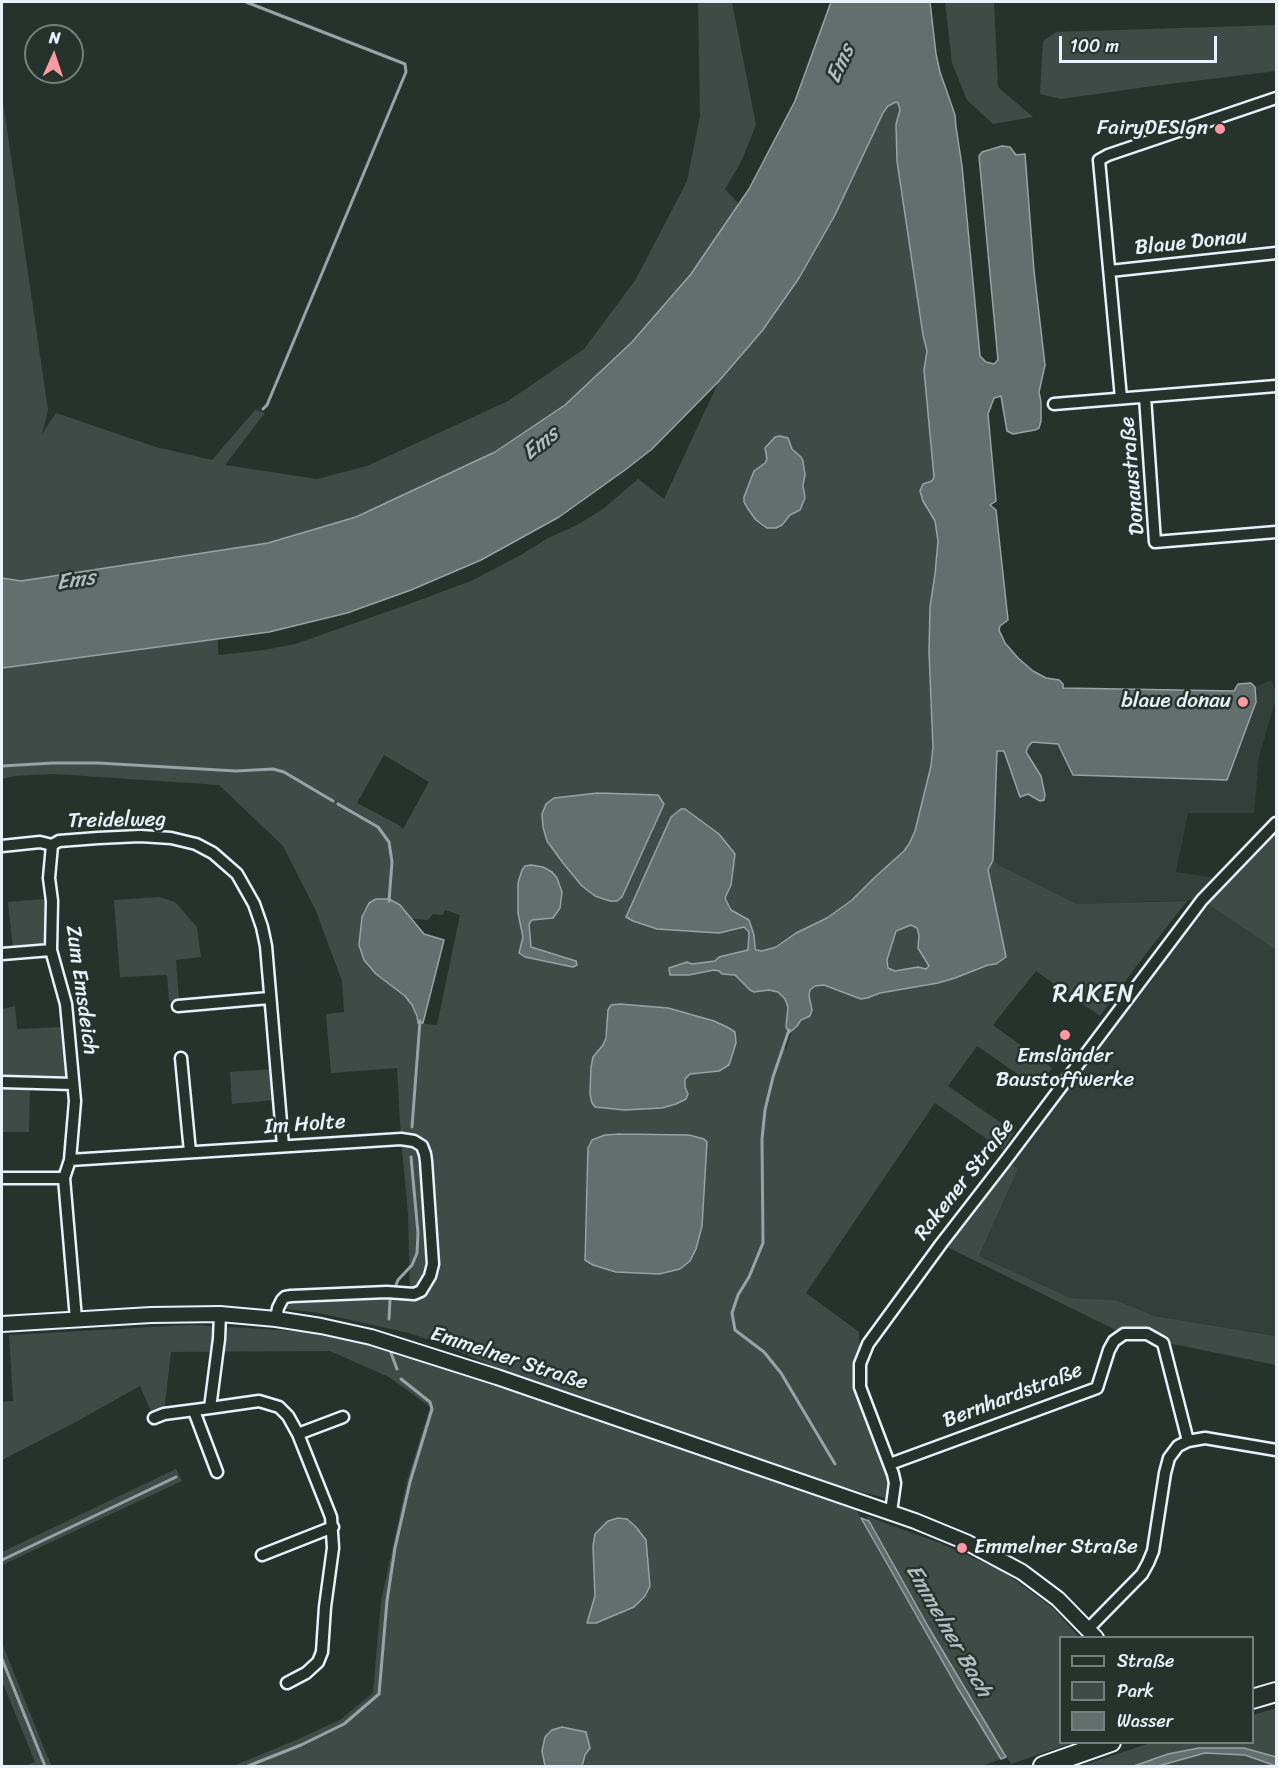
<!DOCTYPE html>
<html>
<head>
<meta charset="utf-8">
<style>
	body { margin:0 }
	#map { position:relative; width:1278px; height:1768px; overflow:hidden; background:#26332d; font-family:Sriracha,sans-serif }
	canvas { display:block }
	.frame { position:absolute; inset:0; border:3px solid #e8f1f8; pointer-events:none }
	.legend { position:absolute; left:1059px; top:1636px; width:195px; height:108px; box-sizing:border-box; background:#26332d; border:2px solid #747f7e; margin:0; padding:8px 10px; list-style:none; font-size:18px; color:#e8f1f8 }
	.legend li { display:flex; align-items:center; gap:12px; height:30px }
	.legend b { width:30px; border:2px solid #747f7e }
	.north { position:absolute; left:24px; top:24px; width:60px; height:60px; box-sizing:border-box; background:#26332d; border:2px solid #747f7e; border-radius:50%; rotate:3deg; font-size:16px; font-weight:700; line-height:24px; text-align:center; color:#e8f1f8 }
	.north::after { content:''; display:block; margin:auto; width:21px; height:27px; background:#ff9aa2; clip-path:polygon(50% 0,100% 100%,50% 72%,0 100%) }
	.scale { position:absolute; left:1059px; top:36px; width:158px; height:27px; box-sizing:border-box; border:3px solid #e8f1f8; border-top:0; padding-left:8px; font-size:18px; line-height:21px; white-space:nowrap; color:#e8f1f8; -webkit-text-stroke:4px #26332d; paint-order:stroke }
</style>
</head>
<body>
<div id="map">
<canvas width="1278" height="1768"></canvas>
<div class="frame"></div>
<ul class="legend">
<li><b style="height:8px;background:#26332d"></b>Straße</li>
<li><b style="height:16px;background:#3e4b47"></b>Park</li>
<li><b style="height:16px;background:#636f6d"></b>Wasser</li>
</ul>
<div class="north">N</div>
<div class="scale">100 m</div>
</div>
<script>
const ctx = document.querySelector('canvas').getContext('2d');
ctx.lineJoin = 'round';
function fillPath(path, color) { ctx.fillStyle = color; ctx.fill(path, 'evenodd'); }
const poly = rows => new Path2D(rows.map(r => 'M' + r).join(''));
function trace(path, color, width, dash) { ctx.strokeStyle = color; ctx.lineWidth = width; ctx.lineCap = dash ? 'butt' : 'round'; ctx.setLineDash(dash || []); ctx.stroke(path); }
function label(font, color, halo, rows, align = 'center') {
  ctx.font = font + ' Sriracha,sans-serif'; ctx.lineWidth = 5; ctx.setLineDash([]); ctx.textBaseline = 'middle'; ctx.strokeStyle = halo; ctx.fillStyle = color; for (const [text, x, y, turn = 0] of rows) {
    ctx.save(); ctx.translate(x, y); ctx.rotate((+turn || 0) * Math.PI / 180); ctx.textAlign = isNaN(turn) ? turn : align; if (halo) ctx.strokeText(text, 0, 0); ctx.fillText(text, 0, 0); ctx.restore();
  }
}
const built = poly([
	[1271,680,1276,692,1276,698,1259,757,1254,813,1188,813,1176,872,1221,879,1203,900,1276,950,1276,1336,1155,1316,1115,1300,1071,1298,979,1256,1018,1169,1006,1160,1201,900,1077,904,1001,866,993,860,997,751,1004,750,1020,797,1028,794,1040,801,1041,777,1026,752,1028,747,1032,742,1058,744,1227,780,1254,710,1256,702,1255,687]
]);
const green = poly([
	[698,2,732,2,756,125,741,162,725,189,739,204,691,274,632,342,565,405,495,452,356,517,268,543,21,581,2,578,2,95,48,410,42,434,56,413,156,447,212,460,255,410,265,413,225,465,317,479,367,466,508,401,584,349,636,279,687,181,700,116],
	[945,2,994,2,998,87,1033,117,993,124,967,100,952,63],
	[1276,25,1276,71,1146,87,1061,99,1040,94,1043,41,1056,32],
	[895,102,898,103,900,110,896,124,897,161,923,335,927,351,924,370,935,477,932,481,929,482,923,501,935,521,938,541,935,574,930,607,930,652,933,747,931,766,915,831,909,844,904,851,874,878,852,900,827,918,796,933,783,943,762,951,756,950,755,948,749,920,731,910,730,905,725,898,731,885,732,879,719,834,685,809,677,811,671,817,627,917,649,927,657,929,719,933,737,929,744,926,749,932,748,950,719,957,715,961,692,964,687,962,669,968,670,975,689,975,714,970,719,971,722,974,735,975,750,990,754,992,769,990,779,992,785,999,788,1007,786,1027,789,1033,784,1048,786,1049,792,1031,812,1010,809,996,810,990,815,986,824,985,836,989,846,994,867,998,880,993,938,983,955,978,988,965,996,964,1006,957,988,870,993,860,1001,866,1077,904,1187,901,1138,964,1100,1016,1036,971,993,1025,1052,1068,1038,1088,977,1046,948,1086,1014,1132,1003,1150,935,1103,806,1293,859,1332,860,1387,890,1464,893,1500,847,1488,842,1479,855,1507,879,1552,957,1687,1001,1759,982,1766,582,1766,585,1755,580,1732,562,1727,546,1766,233,1766,296,1740,340,1720,373,1693,381,1601,407,1481,430,1407,389,1377,330,1351,171,1352,164,1414,154,1418,140,1386,74,1423,2,1460,2,1402,13,1401,9,1335,190,1325,263,1329,315,1333,368,1344,452,1370,505,1389,509,1369,507,1372,436,1342,409,1333,319,1313,278,1308,282,1300,410,1297,408,1213,401,1139,397,1068,331,1073,326,1014,344,1012,342,981,316,911,283,846,219,785,54,774,14,776,2,779,2,668,218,639,218,655,264,650,295,644,415,602,473,580,521,555,548,538,577,525,603,509,638,479,664,499,719,381,762,331,799,278,835,215,883,113,888,106],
	[780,436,801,457,803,462,804,489,794,514,790,515,782,525,776,528,767,528,744,497,754,471,765,463,767,459,765,448,775,437],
	[384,755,429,782,403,829,399,825,357,803],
	[598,793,658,795,664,803,622,897,617,901,583,886,563,863,547,841,554,798],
	[557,878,562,892,562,899,553,918,532,920,529,925,530,941,531,947,567,957,565,966,525,957,519,953,523,937,521,926],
	[400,905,412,919,428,920,433,914,443,915,445,910,460,915,437,1025,418,1023,417,1016,412,1005,405,996,376,974],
	[620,1004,668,1008,714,1021,727,1027,736,1043,729,1065,708,1073,690,1074,685,1079,685,1087,662,1108,624,1110,595,1107,592,1103,590,1094,591,1067,593,1057,603,1045,607,1030],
	[671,1134,704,1139,642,1274,616,1272,593,1265,584,1253,588,1149,590,1144],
	[646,1540,650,1586,645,1596,588,1623,595,1596,593,1546],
	[1276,823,1276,950,1202,900],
	[159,897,175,902,197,927,201,957,176,960,179,1000,169,1001,167,975,120,977,114,900],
	[45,899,49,937,47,941,44,945,13,949,8,902],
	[911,925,917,928,919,935,918,948,929,966,926,969,918,967,895,971,888,968,887,960,896,931],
	[15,1006,17,1029,64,1027,69,1072,65,1078,60,1080,2,1078,2,1009],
	[272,1069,274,1100,232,1104,230,1072],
	[2,1088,30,1089,29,1132,2,1132],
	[1006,1160,1018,1169,979,1256,1071,1298,1115,1300,1155,1316,1276,1336,1276,1365,1124,1334,941,1244],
	[176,1469,182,1481,2,1565,2,1552],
	[866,1516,940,1543,1003,1571,1053,1608,1079,1637,1060,1638,1060,1742,1072,1743,1011,1764,929,1628],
	[2,1643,46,1753,52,1766,24,1766,35,1762,2,1681],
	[1276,1708,1276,1766,1081,1766,1150,1743,1252,1742,1253,1715]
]);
const water = poly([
	[831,2,930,2,936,54,940,72,955,115,956,127,962,166,980,356,986,362,994,364,998,360,979,156,982,152,1002,146,1010,147,1016,155,1025,154,1034,271,1045,365,1039,392,1041,402,1041,421,1039,428,1035,430,1013,434,1007,431,1001,396,994,398,988,414,996,501,990,505,996,510,1008,620,1000,626,999,630,1005,643,1018,658,1033,671,1046,678,1059,680,1063,684,1063,688,1234,691,1238,684,1251,683,1255,687,1256,702,1227,780,1073,775,1058,744,1032,742,1028,747,1026,752,1041,776,1045,795,1044,800,1040,801,1028,794,1020,797,1004,751,997,751,993,860,988,870,1006,957,996,964,988,965,955,978,938,983,880,993,867,998,861,999,824,985,815,986,810,990,809,996,812,1010,810,1016,801,1020,797,1026,789,1033,786,1027,788,1007,785,999,778,992,769,990,754,992,750,990,735,975,722,974,719,971,714,970,689,975,670,975,669,968,687,962,692,964,715,961,719,957,748,950,749,932,744,927,719,933,657,929,633,921,626,917,671,817,681,809,685,809,719,834,735,854,731,885,725,898,731,910,749,920,754,935,755,948,756,950,762,951,776,947,796,933,827,918,852,900,874,878,904,851,909,844,915,831,931,766,933,747,929,652,930,607,935,574,938,541,935,521,923,501,920,491,923,484,932,481,934,477,924,370,927,351,923,335,897,161,896,124,900,110,898,103,896,102,888,106,883,113,835,215,799,278,762,331,719,381,652,449,625,470,559,517,481,560,411,590,347,613,269,632,2,668,2,578,21,581,268,543,356,517,495,452,565,405,632,342,691,274,749,189,795,101,831,2],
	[911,925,917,928,919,935,918,948,929,966,926,969,918,967,895,971,888,968,887,960,896,931,911,925],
	[780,436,788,438,792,449,801,457,803,461,805,475,803,485,805,498,800,510,790,515,782,525,776,528,767,528,756,520,748,509,744,502,744,497,754,471,765,463,767,459,765,448,775,437,780,436],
	[598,793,658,795,664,804,622,897,617,901,610,901,595,896,582,886,563,863,547,841,543,827,542,814,546,804,554,798,598,793],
	[531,865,543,867,552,872,557,878,562,892,560,908,553,918,532,920,529,924,531,947,576,961,577,965,573,967,525,957,519,953,523,937,518,913,518,883,522,870,525,866,531,865],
	[376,899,389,899,400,905,424,934,444,940,423,1023,418,1023,417,1016,412,1005,405,996,376,974,364,960,359,945,362,917,369,903,376,899],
	[620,1004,668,1008,714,1021,727,1027,735,1032,736,1043,729,1065,719,1071,690,1074,685,1079,685,1087,688,1094,686,1099,676,1104,662,1108,624,1110,595,1107,592,1103,590,1094,591,1067,593,1057,603,1045,606,1038,608,1010,611,1005,620,1004],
	[620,1134,689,1135,704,1139,707,1142,702,1226,696,1249,690,1261,680,1269,659,1274,616,1272,593,1265,585,1260,588,1148,592,1140,605,1135,620,1134],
	[618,1518,627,1519,636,1527,646,1540,650,1586,645,1596,634,1607,596,1623,587,1623,595,1596,593,1546,595,1534,608,1521,618,1518],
	[861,1518,869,1521,929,1628,1006,1757,1001,1759,957,1687,861,1518],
	[562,1727,586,1732,590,1748,585,1755,582,1766,545,1766,542,1751,545,1737,552,1730,562,1727],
	[1199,1748,1244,1748,1276,1757,1276,1766,1245,1755,1205,1753,1158,1766,1134,1766,1168,1754,1199,1748]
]);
const stream = poly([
	[246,2,405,64,406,72,267,405,263,409],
	[2,766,53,763,98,763,236,771,273,769,284,772,333,801],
	[338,804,378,827,389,842,392,862,389,901],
	[789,1030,773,1077,765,1110,762,1139,763,1243,749,1277,738,1295,732,1313,735,1330,764,1352,781,1373,835,1464],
	[412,1127,420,1021],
	[389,1319,390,1300,398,1280,412,1265,417,1253,418,1233,411,1157],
	[391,1353,397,1369],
	[2,1560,176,1477],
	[2,1659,45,1766],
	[248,1766,301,1745,344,1724,379,1694,387,1601,395,1548,410,1482,432,1409,430,1402,401,1379]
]);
const minor = poly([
	[1110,271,1276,253],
	[1145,397,1155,542,1276,532],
	[1121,398,1099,160,1108,155,1276,98],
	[1054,404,1276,386],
	[52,845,49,878,52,901,51,950,66,1004,75,1101,70,1160,64,1178,76,1319],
	[2,846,40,842,52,845,59,841,98,838,140,836,171,838,196,844,213,853,237,874,254,904,262,927,266,946,283,1146],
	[2,954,51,950],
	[178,1006,269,998],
	[181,1058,190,1152],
	[2,1082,73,1084],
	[70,1160,401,1139,414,1141,422,1146,425,1154,426,1161,433,1264,430,1276,421,1291,414,1294,387,1292,291,1296,285,1297,282,1300,278,1308,276,1319],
	[2,1178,64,1178],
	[220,1314,219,1339,210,1408,259,1401,279,1407,288,1416,298,1434,331,1517,333,1548,325,1607,322,1652,318,1662,306,1673,287,1683],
	[194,1411,217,1472],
	[154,1418,164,1414,210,1408],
	[298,1434,343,1417],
	[890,1464,1097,1388,1109,1350,1114,1341,1124,1334,1147,1334,1163,1343,1188,1441],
	[891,1512,895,1483,893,1474,860,1387,860,1364,868,1344,941,1244,1006,1160,1202,900,1276,823],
	[262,1555,333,1527],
	[1088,1629,1142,1574,1148,1563,1153,1551,1165,1473,1169,1458,1178,1446,1188,1441,1205,1438,1276,1450]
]);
const tertiary = poly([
	[2,1324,151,1315,220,1314,276,1319,321,1326,371,1337,497,1377,915,1521,966,1542,1022,1572,1058,1599,1096,1638]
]);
const primary = poly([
	[1252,1699,1276,1692],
	[1043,1766,1111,1742]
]);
const markers = [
	[1220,129,6,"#ff9aa2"],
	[1243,702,6,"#ff9aa2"],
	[1065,1035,6,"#ff9aa2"],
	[962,1548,6,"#ff9aa2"]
];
const poiNames = [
	["FairyDESIgn",1208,129],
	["blaue donau",1231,702],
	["Emsländer",1065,1057,"center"],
	["Baustoffwerke",1065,1081,"center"],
	["Emmelner Straße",974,1548,"left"]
];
const streetNames = [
	["Blaue Donau",1191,243,-6],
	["Donaustraße",1133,476,-95],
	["Treidelweg",117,821,-1],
	["Zum Emsdeich",81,990,82],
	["Im Holte",305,1125,-4],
	["Rakener Straße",965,1180,-52],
	["Emmelner Straße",509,1359,18],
	["Bernhardstraße",1013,1396,-21]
];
const waterNames = [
	["Ems",841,64,-66],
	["Ems",541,444,-39],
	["Ems",76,581,-9],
	["Emmelner Bach",948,1631,60]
];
const quarterNames = [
	["RAKEN",1094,995]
];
fillPath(built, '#333f3a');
fillPath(green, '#3e4b47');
fillPath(water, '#636f6d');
trace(water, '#98a3a5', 1.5);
trace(stream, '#98a3a5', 3);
trace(minor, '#e8f1f8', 15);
trace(tertiary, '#e8f1f8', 18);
trace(primary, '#e8f1f8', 22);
trace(minor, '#26332d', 10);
trace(tertiary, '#26332d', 14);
trace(primary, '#26332d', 18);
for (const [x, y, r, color] of markers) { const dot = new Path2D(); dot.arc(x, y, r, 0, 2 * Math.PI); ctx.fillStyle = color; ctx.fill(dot); trace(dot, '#26332d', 2); }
label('21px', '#e8f1f8', '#26332d', poiNames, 'right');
label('21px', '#e8f1f8', '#26332d', streetNames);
label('italic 22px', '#b3bdc0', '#26332d', waterNames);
ctx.letterSpacing = '1.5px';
label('24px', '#e8f1f8', '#26332d', quarterNames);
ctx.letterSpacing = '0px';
</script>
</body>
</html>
